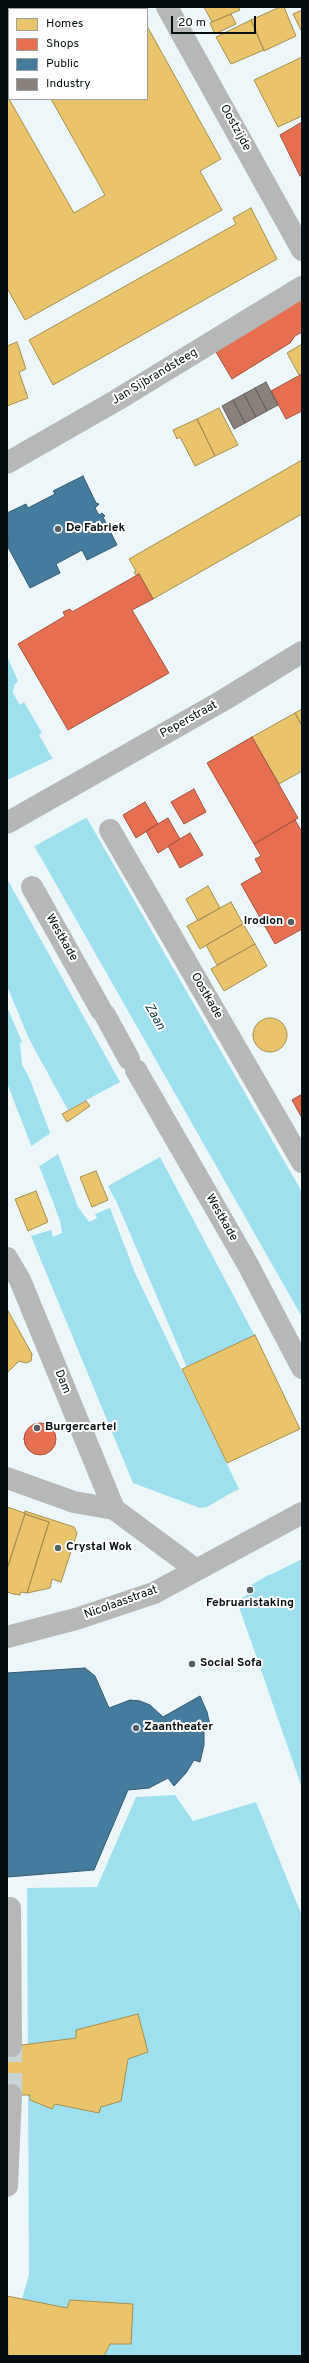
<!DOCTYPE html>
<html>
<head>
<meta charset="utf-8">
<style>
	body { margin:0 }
	#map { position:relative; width:309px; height:2363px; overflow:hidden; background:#edf6f9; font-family:Overpass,sans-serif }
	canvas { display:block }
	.frame { position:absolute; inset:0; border:8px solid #050f11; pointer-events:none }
	.legend { position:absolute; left:8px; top:8px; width:140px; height:92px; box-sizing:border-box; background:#fff; border:1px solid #9b9fa0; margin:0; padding:5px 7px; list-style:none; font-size:12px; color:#050f11 }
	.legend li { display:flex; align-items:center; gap:8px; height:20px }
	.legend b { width:20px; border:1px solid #9b9fa0 }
	.scale { position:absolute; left:171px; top:16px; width:85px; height:18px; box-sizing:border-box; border:2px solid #050f11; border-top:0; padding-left:5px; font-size:12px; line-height:14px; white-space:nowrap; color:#050f11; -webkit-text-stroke:3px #fff; paint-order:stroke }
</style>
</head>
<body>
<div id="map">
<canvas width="309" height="2363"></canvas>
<div class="frame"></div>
<ul class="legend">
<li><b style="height:11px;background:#e9c46a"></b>Homes</li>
<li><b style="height:11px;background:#e76f51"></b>Shops</li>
<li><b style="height:11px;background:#457b9d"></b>Public</li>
<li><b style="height:11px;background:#8a817c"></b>Industry</li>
</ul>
<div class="scale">20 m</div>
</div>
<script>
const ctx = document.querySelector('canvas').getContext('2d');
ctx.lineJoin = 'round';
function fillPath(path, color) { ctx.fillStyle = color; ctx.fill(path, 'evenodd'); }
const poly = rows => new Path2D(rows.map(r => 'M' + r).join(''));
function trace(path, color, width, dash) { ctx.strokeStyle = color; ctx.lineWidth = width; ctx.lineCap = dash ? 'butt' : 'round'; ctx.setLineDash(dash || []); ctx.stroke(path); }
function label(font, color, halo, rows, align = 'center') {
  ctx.font = font + ' Overpass,sans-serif'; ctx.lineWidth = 4; ctx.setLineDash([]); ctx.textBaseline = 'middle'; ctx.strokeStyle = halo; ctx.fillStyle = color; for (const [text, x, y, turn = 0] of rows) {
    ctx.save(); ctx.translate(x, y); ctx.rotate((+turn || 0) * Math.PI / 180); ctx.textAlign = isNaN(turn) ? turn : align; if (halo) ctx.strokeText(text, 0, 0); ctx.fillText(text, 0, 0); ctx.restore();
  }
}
const water = poly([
	[7,656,18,681,14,685,13,693,20,705,24,702,42,733,39,735,302,1192,302,1317,7,798],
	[7,879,120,1082,68,1110,29,1039,20,1043,22,1065,29,1077,78,1207,89,1222,97,1218,95,1214,110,1208,135,1273,239,1489,225,1496,270,1575,302,1559,302,1788,237,1601,248,1594,251,1590,250,1586,205,1507,200,1508,133,1483,31,1236,51,1230,53,1237,62,1233,60,1221,53,1202,7,1083],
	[160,1157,256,1338,188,1370,118,1205,108,1186],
	[175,1795,193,1821,256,1802,302,1916,302,2356,7,2356,7,2350,29,2275,27,1888,97,1887,136,1797]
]);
const pier = poly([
	[54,758,89,816,33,847,7,802,7,780],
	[7,986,29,1039,22,1042,7,1007],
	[52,1132,60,1153,38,1167,30,1147],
	[226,1496,270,1574,248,1587,205,1508]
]);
const homes = poly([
	[97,7,136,7,138,9,99,9,97,7],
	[204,7,238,7,240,10,212,22,204,7],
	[280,7,284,7,296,36,264,51,251,20,280,7],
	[302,10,302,32,293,14,302,10],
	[231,14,236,24,215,34,210,23,231,14],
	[251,20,264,50,231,64,216,37,251,20],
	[147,26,221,159,200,171,222,210,25,320,7,288,7,40,9,39,9,99,74,213,105,195,51,99,147,99,147,26],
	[302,57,302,116,278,127,254,80,302,57],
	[251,208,277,259,53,385,29,340,236,224,233,218,251,208],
	[17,342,26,369,19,372,28,398,7,406,7,346,17,342],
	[302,344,302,373,299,375,287,353,302,344],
	[219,408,238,445,215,456,197,419,219,408],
	[197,419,215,456,195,466,180,437,177,439,173,430,197,419],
	[302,460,302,514,153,599,139,574,136,575,134,572,136,571,129,559,302,460],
	[302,709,302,726,295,713,302,709],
	[295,713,302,726,302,771,279,784,252,737,295,713],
	[208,886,220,908,198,921,186,899,208,886],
	[231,902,243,924,200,949,187,926,231,902],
	[243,924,255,944,217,965,206,945,243,924],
	[255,944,267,966,224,991,211,969,255,944],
	'253 1035a17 17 0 1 1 34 0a17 17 0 1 1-34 0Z',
	[86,1101,90,1106,67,1122,62,1114,86,1101],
	[96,1171,108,1200,92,1207,80,1177,96,1171],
	[36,1191,48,1222,28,1231,15,1199,36,1191],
	[7,1309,32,1354,31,1361,26,1363,19,1361,7,1373,7,1309],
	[255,1335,300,1429,227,1463,182,1369,255,1335],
	[7,1507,25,1513,7,1569,7,1507],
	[25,1511,74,1527,77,1533,61,1582,52,1579,50,1588,27,1593,49,1522,25,1514,25,1511],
	[25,1514,49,1522,27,1593,21,1592,20,1595,13,1594,7,1592,7,1569,25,1514],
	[138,2014,148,2052,128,2059,121,2101,101,2107,99,2113,55,2104,52,2109,30,2100,30,2095,7,2095,7,2047,76,2038,76,2030,138,2014],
	[7,2296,67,2308,70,2300,133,2304,131,2344,110,2344,104,2356,8,2356,7,2296]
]);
const shops = poly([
	[302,122,302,176,300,176,280,135,302,122],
	[302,298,302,332,295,336,290,343,232,379,216,352,302,298],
	[302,374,302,411,286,419,271,391,302,374],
	[139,574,153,599,132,610,169,673,68,730,18,644,65,616,63,612,70,609,72,612,139,574],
	[252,737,298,818,254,844,207,763,252,737],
	[194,789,206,812,184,824,171,802,194,789],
	[145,802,158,824,136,838,123,815,145,802],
	[168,818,180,839,158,853,146,831,168,818],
	[295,820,302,832,302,929,275,944,241,884,262,872,255,859,261,856,254,844,295,820],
	[190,833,203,855,180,868,168,846,190,833],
	[302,1094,302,1118,292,1100,302,1094],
	'24 1439a16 16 0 1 1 32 0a16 16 0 1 1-32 0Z'
]);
const public = poly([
	[83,476,96,503,99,504,95,508,99,515,102,513,105,516,103,517,117,545,87,560,82,550,56,564,60,573,30,588,8,547,7,513,26,504,28,508,55,494,53,491,83,476],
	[85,1668,95,1676,109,1708,130,1700,140,1701,150,1705,163,1717,200,1696,207,1712,211,1729,204,1730,204,1745,200,1762,194,1760,186,1773,174,1786,168,1778,149,1788,128,1790,94,1870,7,1877,7,1673,85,1668]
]);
const industry = poly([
	[266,382,278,405,267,411,255,388,266,382],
	[255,388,267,411,256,417,244,394,255,388],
	[244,394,256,417,245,423,233,400,244,394],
	[233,400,245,423,234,429,222,406,233,400]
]);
const streetTunnel = poly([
	[11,2095,11,2046]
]);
const street = poly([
	[167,7,302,250],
	[7,463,117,400,302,287],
	[110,830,302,1162],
	[32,887,101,1010],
	[105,1015,129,1059],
	[136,1070,247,1263,302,1368],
	[7,1258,20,1280,114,1509],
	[7,1478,74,1502,114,1509,195,1569],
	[7,1637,76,1619,154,1593,302,1513],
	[10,1908,11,2046],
	[7,2186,11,2095]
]);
const secondary = poly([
	[7,823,222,701,302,652]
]);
const markers = [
	[58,529,4,"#566062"],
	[291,922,4,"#566062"],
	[37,1428,4,"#566062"],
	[58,1548,4,"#566062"],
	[250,1590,4,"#566062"],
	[192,1664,4,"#566062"],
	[136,1728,4,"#566062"]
];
const streetNames = [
	["Oostzijde",235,128,61],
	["Jan Sijbrandsteeg",155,377,-31],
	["Peperstraat",189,720,-29],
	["Westkade",61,938,60],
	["Oostkade",206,996,60],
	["Westkade",221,1218,60],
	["Dam",62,1382,68],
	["Nicolaasstraat",121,1603,-20]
];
const poiNames = [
	["De Fabriek",66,529],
	["Irodion",283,922,"right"],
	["Burgercartel",45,1428],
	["Crystal Wok",66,1548],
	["Februaristaking",250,1604,"center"],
	["Social Sofa",200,1664],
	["Zaantheater",144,1728]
];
const waterNames = [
	["Zaan",154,1017,60]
];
fillPath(water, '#9ee0ef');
fillPath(pier, '#edf6f9');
fillPath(homes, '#e9c46a');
trace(homes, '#a58e4f', 1);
fillPath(shops, '#e76f51');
trace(shops, '#a3523e', 1);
fillPath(public, '#457b9d');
trace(public, '#325b73', 1);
fillPath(industry, '#8a817c');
trace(industry, '#625f5c', 1);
trace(streetTunnel, '#cad3d6', 22, [22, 11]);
trace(street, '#b6b8b7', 22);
trace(secondary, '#b5b7b6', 22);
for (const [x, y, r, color] of markers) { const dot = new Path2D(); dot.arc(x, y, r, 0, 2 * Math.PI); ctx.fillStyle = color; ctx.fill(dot); trace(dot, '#fff', 1.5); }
label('12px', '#050f11', '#fff', streetNames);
label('bold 12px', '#050f11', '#fff', poiNames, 'left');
label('italic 13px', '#17414a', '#fff', waterNames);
</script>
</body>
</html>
